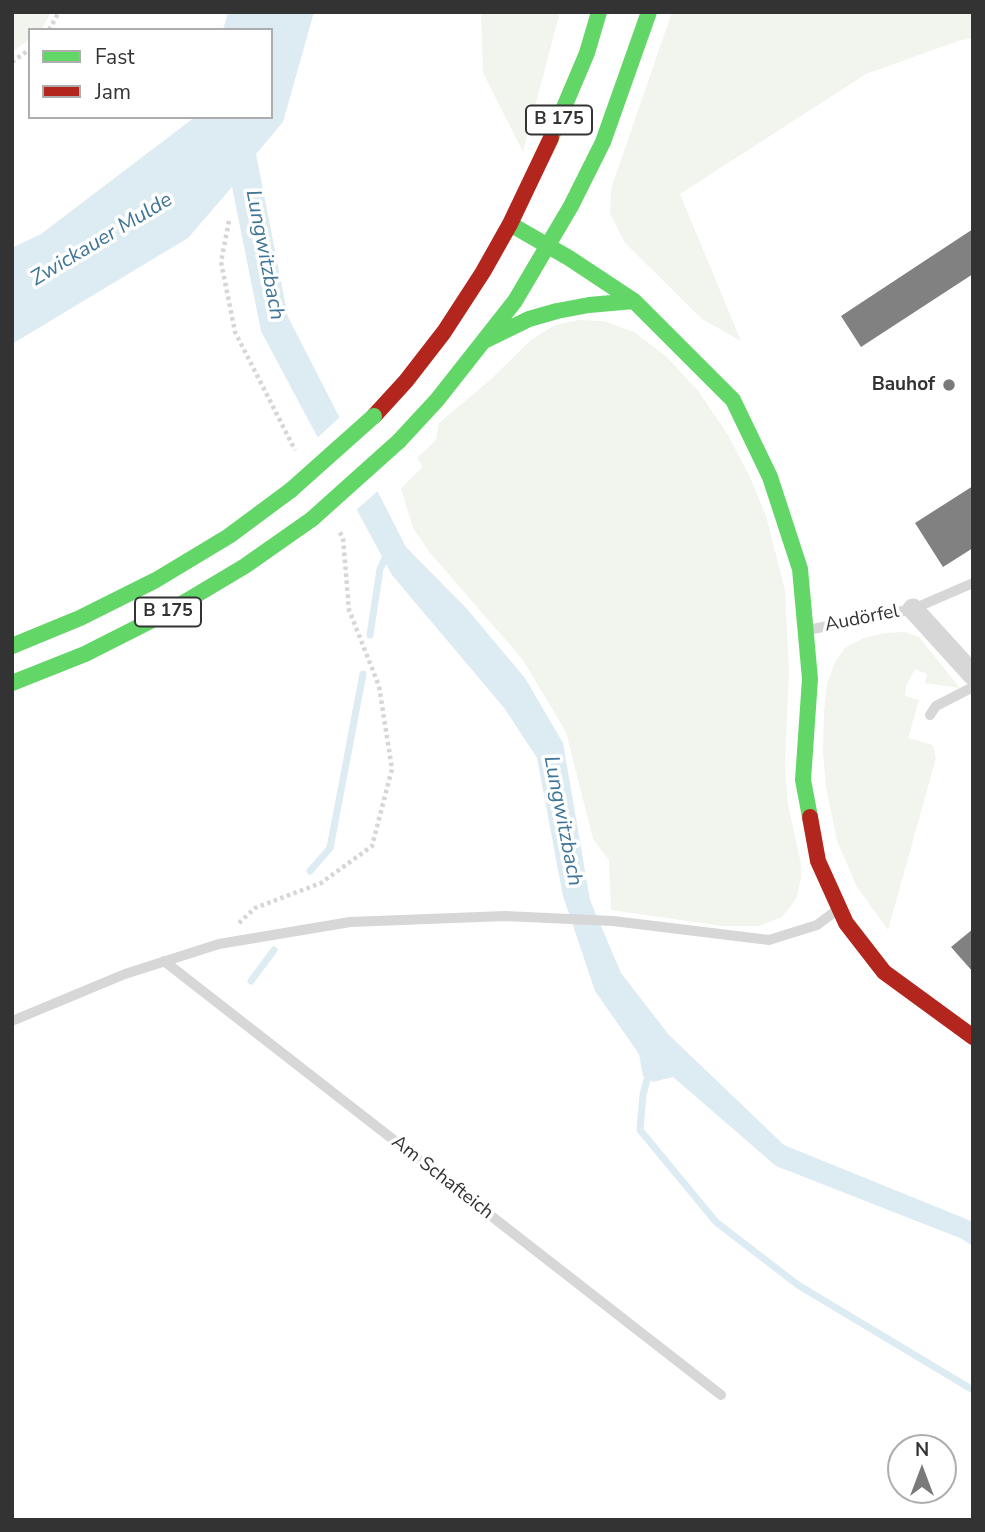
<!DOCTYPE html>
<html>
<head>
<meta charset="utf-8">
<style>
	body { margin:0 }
	#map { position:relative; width:985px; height:1532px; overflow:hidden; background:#fff; font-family:"Nunito Sans",sans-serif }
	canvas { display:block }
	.frame { position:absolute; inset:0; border:14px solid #333; pointer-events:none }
	.legend { position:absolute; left:28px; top:28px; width:245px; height:91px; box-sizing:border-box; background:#fff; border:2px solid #adadad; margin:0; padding:9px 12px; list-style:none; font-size:21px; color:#333 }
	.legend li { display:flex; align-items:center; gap:14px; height:35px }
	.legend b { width:35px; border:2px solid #adadad }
	.north { position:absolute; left:887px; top:1434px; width:70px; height:70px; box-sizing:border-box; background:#fff; border:2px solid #adadad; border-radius:50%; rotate:0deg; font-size:19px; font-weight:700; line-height:28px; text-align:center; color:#333 }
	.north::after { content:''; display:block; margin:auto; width:24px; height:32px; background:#7a7a7a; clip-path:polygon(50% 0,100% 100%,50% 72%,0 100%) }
</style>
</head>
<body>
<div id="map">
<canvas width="985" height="1532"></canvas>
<div class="frame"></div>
<ul class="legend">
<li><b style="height:9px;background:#63d668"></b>Fast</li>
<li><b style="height:9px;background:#b3261e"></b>Jam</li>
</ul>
<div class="north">N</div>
</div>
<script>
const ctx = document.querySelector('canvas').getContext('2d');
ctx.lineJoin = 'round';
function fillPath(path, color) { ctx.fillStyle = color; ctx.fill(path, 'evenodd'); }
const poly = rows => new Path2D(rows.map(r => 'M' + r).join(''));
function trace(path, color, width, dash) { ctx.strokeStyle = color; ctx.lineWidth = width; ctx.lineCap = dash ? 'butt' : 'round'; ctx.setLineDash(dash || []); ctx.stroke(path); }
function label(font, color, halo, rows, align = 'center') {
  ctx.font = font + ' "Nunito Sans",sans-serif'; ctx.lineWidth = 7; ctx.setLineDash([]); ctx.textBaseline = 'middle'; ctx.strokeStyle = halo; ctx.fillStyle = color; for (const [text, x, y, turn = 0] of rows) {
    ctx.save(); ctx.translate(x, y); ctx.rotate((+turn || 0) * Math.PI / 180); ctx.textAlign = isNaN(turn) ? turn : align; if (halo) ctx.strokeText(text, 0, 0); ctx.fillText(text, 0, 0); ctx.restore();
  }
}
const green = poly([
	[12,12,51,12,41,30,30,30,30,39,12,52],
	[481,12,560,12,523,152,483,73],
	[672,12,973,12,973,38,958,41,866,74,680,194,741,341,702,319,625,243,610,213,611,189],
	[579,320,603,321,634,332,667,357,699,392,728,435,750,477,766,516,785,590,789,671,785,766,788,805,801,864,801,879,796,899,782,917,759,926,722,926,611,910,609,860,593,839,566,732,523,660,431,554,413,528,401,488,423,467,417,458,436,440,439,423,490,380,531,340,555,325],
	[905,632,919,637,960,688,925,683,927,674,915,669,906,686,905,696,919,700,908,738,933,745,936,758,888,930,857,887,837,841,826,787,823,752,824,711,827,684,835,662,845,648,864,638,885,633]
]);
const water = poly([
	[228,12,314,12,283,122,256,154,288,317,406,547,467,609,525,678,563,743,590,900,621,973,669,1035,784,1145,971,1221,973,1246,960,1238,776,1166,673,1077,653,1082,643,1076,639,1054,595,991,563,896,537,758,505,709,392,575,303,410,261,331,232,187,188,238,12,344,12,248,41,234,195,117,271,117,271,30,223,30]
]);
const pier = poly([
	[342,415,380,489,354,512,315,440]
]);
const stream = poly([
	[370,635,380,569,387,554],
	[310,871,330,848,363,674],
	[251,981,274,950],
	[649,1072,643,1095,640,1130,716,1222,798,1285,973,1390]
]);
const building = poly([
	[973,229,973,274,861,347,841,316],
	[973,486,973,548,943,567,915,523],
	[973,929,973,972,951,947]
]);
const path = poly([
	[49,30,59,12],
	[12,62,30,49],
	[229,221,221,262,235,332,295,450],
	[239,923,255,908,321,883,372,846,392,769,379,686,349,610,343,538,339,531]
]);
const lane = poly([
	[808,630,913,609,973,583],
	[930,715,936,706,973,687],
	[164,961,721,1395],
	[12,1021,125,974,219,944,350,922,505,916,613,921,769,940,817,925,837,910]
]);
const street = poly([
	[913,609,973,675]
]);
const fast = poly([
	[551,138,587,53,599,12],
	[510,224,569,258,634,301,733,400,770,477,800,569,810,679,803,780,810,817],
	[486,340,529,319,557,311,589,305,634,301],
	[399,441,437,400,515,301,571,206,603,142,649,12],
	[12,646,80,618,156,580,229,536,291,490],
	[12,683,85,654,168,612,245,566,312,519]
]);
const jam = poly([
	[374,416,406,381,444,332,483,272,510,224,551,138],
	[810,817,818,861,846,923,884,972,973,1037]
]);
const fastBridge = poly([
	[291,490,374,416],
	[312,519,399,441]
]);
const markers = [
	[949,385,7,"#7a7a7a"]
];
const shields = [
	[559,120,66],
	[168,612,66]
];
const shieldNames = [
	["B 175",559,120],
	["B 175",168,612]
];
const poiNames = [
	["Bauhof",935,385]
];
const streetNames = [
	["Audörfel",862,619,-11],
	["Am Schafteich",442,1178,38]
];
const waterNames = [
	["Zwickauer Mulde",102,240,-31],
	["Lungwitzbach",264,255,79],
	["Lungwitzbach",562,821,79]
];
fillPath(green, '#f1f5ed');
fillPath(water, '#ddebf3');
fillPath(pier, '#fff');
trace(stream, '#ddebf3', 7);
fillPath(building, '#818181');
trace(path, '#d6d6d6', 4.5, [3.5, 3.5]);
trace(lane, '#d7d7d7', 10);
trace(street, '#d7d7d7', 21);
trace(fast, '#63d668', 16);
trace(jam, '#b3261e', 16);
trace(fastBridge, '#63d668', 16);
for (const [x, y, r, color] of markers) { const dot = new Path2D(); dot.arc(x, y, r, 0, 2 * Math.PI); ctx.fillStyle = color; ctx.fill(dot); trace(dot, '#fff', 2.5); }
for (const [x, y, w] of shields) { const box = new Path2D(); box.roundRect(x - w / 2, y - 14.5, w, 29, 5); ctx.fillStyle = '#fff'; ctx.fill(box); trace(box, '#333', 2); }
label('bold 18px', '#333', null, shieldNames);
label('bold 19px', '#333', '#fff', poiNames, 'right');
label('19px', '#333', '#fff', streetNames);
label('italic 21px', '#3f7597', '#fff', waterNames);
</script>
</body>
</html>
